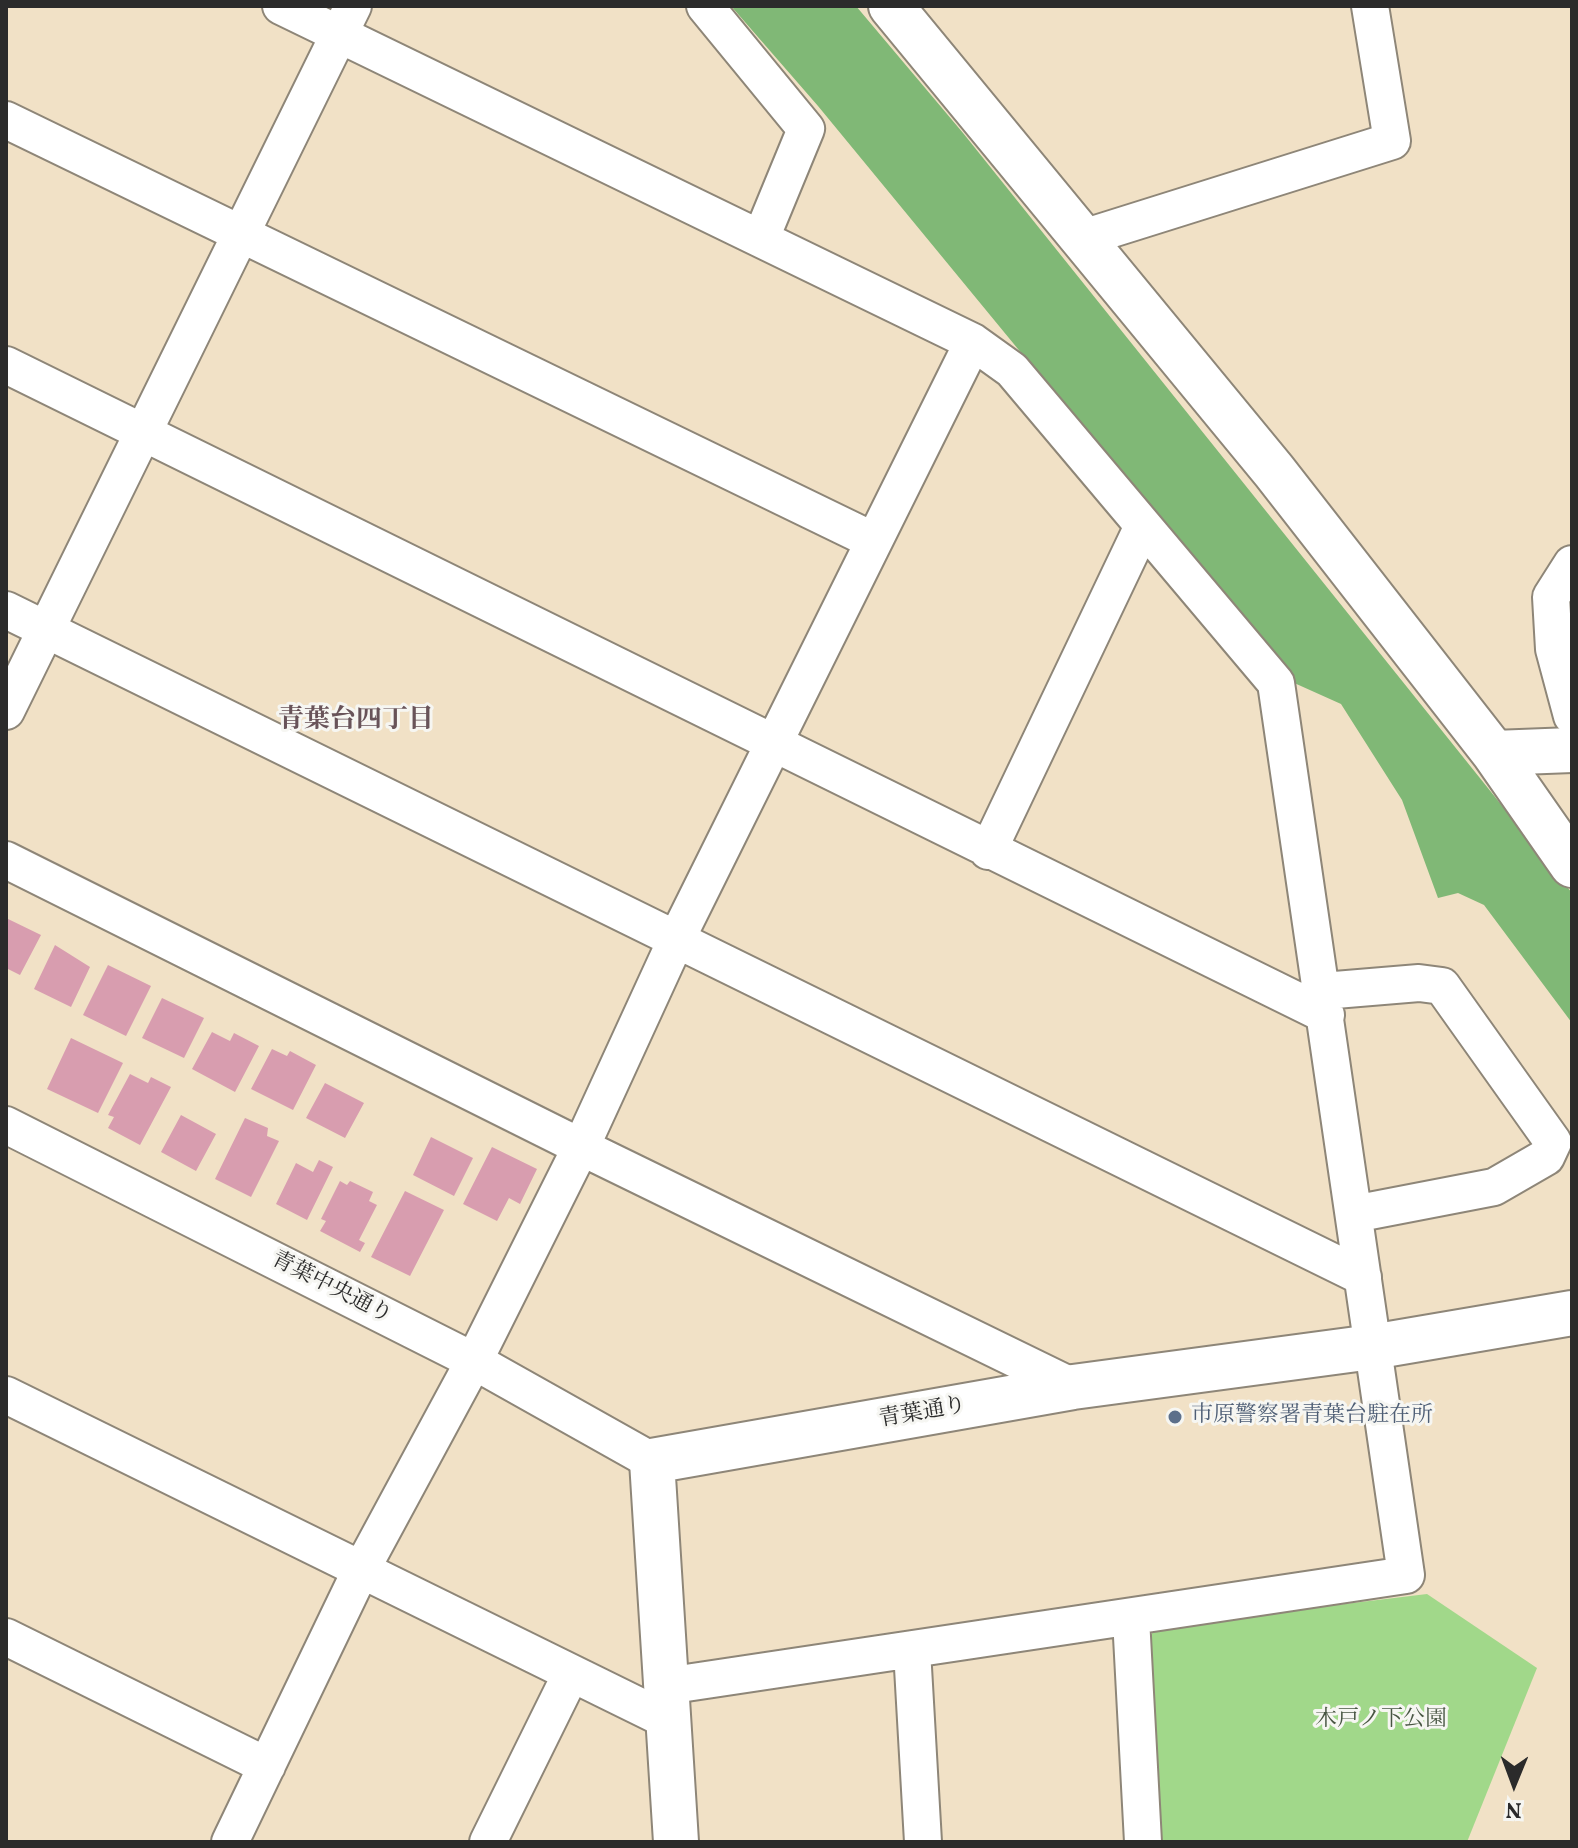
<!DOCTYPE html>
<html>
<head>
<meta charset="utf-8">
<style>
	body { margin:0 }
	#map { position:relative; width:1578px; height:1848px; overflow:hidden; background:#f1e1c6; font-family:Vollkorn,serif }
	canvas { display:block }
	.frame { position:absolute; inset:0; border:8px solid #2b2b2b; pointer-events:none }
	.north { position:absolute; left:1474px; top:1744px; width:80px; height:80px; -webkit-text-stroke:6px #f6f6f2; paint-order:stroke; rotate:181deg; font-size:22px; font-weight:700; line-height:32px; text-align:center; color:#2b2b2b }
	.north::after { content:''; display:block; margin:auto; width:28px; height:36px; background:#2b2b2b; clip-path:polygon(50% 0,100% 100%,50% 72%,0 100%) }
</style>
</head>
<body>
<div id="map">
<canvas width="1578" height="1848"></canvas>
<div class="frame"></div>
<div class="north">N</div>
</div>
<script>
const ctx = document.querySelector('canvas').getContext('2d');
ctx.lineJoin = 'round';
function fillPath(path, color) { ctx.fillStyle = color; ctx.fill(path, 'evenodd'); }
const poly = rows => new Path2D(rows.map(r => 'M' + r).join(''));
function trace(path, color, width, dash) { ctx.strokeStyle = color; ctx.lineWidth = width; ctx.lineCap = dash ? 'butt' : 'round'; ctx.setLineDash(dash || []); ctx.stroke(path); }
function label(font, color, halo, rows, align = 'center') {
  ctx.font = font + ' Vollkorn,"Noto Serif JP",serif'; ctx.lineWidth = 6; ctx.setLineDash([]); ctx.textBaseline = 'middle'; ctx.strokeStyle = halo; ctx.fillStyle = color; for (const [text, x, y, turn = 0] of rows) {
    ctx.save(); ctx.translate(x, y); ctx.rotate((+turn || 0) * Math.PI / 180); ctx.textAlign = isNaN(turn) ? turn : align; if (halo) ctx.strokeText(text, 0, 0); ctx.fillText(text, 0, 0); ctx.restore();
  }
}
const green = poly([
	[1427,1594,1537,1668,1467,1842,1158,1842,1145,1648,1155,1627]
]);
const forest = poly([
	[731,6,856,6,963,133,1572,893,1572,1023,1484,905,1458,893,1438,898,1402,800,1341,704,1292,682,818,106]
]);
const building = poly([
	[6,918,41,935,20,975,6,968],
	[55,945,90,967,71,1007,34,989],
	[108,965,151,986,126,1036,83,1015],
	[162,998,204,1018,184,1058,142,1038],
	[212,1032,230,1041,234,1033,259,1046,235,1092,192,1069],
	[71,1038,123,1063,98,1113,47,1089],
	[272,1049,287,1056,290,1051,316,1065,293,1110,251,1089],
	[130,1074,148,1083,151,1077,171,1087,140,1145,108,1128,114,1117,108,1115],
	[325,1083,364,1103,345,1138,306,1118],
	[181,1115,216,1134,196,1171,161,1152],
	[245,1118,268,1128,267,1136,279,1141,251,1197,215,1179],
	[431,1137,473,1158,454,1196,413,1175],
	[492,1147,537,1169,520,1204,509,1198,497,1221,463,1204],
	[319,1160,333,1167,307,1220,276,1204,296,1163,313,1172],
	[340,1181,347,1185,350,1181,373,1192,369,1201,377,1205,359,1240,365,1243,360,1252,320,1231,326,1221,321,1219],
	[405,1191,444,1210,410,1276,371,1257]
]);
const minor = poly([
	[281,6,973,342,1012,370,1276,683,1406,1575,666,1686],
	[705,6,806,129,761,238],
	[6,120,874,541],
	[1083,238,1392,141,1370,6],
	[6,365,1326,1015],
	[1572,564,1551,597,1554,649,1572,716],
	[6,610,1363,1277],
	[6,711,353,6],
	[988,851,1142,528],
	[6,860,581,1147,1073,1387],
	[1323,991,1419,983,1442,986,1553,1142,1546,1157,1494,1187,1354,1214],
	[6,1125,474,1361,652,1461],
	[6,1395,669,1721],
	[1131,1618,1143,1842],
	[6,1637,267,1766],
	[912,1650,923,1842],
	[230,1842,360,1572,474,1361,581,1147,677,938,973,342],
	[488,1842,571,1674]
]);
const tertiary = poly([
	[891,6,1274,471,1494,753,1572,865],
	[1494,753,1572,750],
	[676,1842,652,1461,1073,1387,1372,1347,1572,1313]
]);
const markers = [
	[1175,1417,8,"#5c6f8a"]
];
const streetNames = [
	["青葉中央通り",331,1289,27],
	["青葉通り",923,1414,-10]
];
const serviceNames = [
	["市原警察署青葉台駐在所",1191,1417]
];
const parkNames = [
	["木戸ノ下公園",1381,1721]
];
const quarterNames = [
	["青葉台四丁目",356,722]
];
fillPath(green, '#a1d88a');
fillPath(forest, '#80b876');
fillPath(building, '#d89daf');
trace(minor, '#8e8678', 40);
trace(tertiary, '#8e8678', 48);
trace(minor, '#fff', 36);
trace(tertiary, '#fff', 44);
for (const [x, y, r, color] of markers) { const dot = new Path2D(); dot.arc(x, y, r, 0, 2 * Math.PI); ctx.fillStyle = color; ctx.fill(dot); trace(dot, '#f6f6f2', 3); }
label('22px', '#2b2b2b', '#f6f6f2', streetNames);
label('22px', '#4e5e75', '#f6f6f2', serviceNames, 'left');
label('22px', '#485643', '#f6f6f2', parkNames);
label('bold 26px', '#685359', '#f6f6f2', quarterNames);
</script>
</body>
</html>
